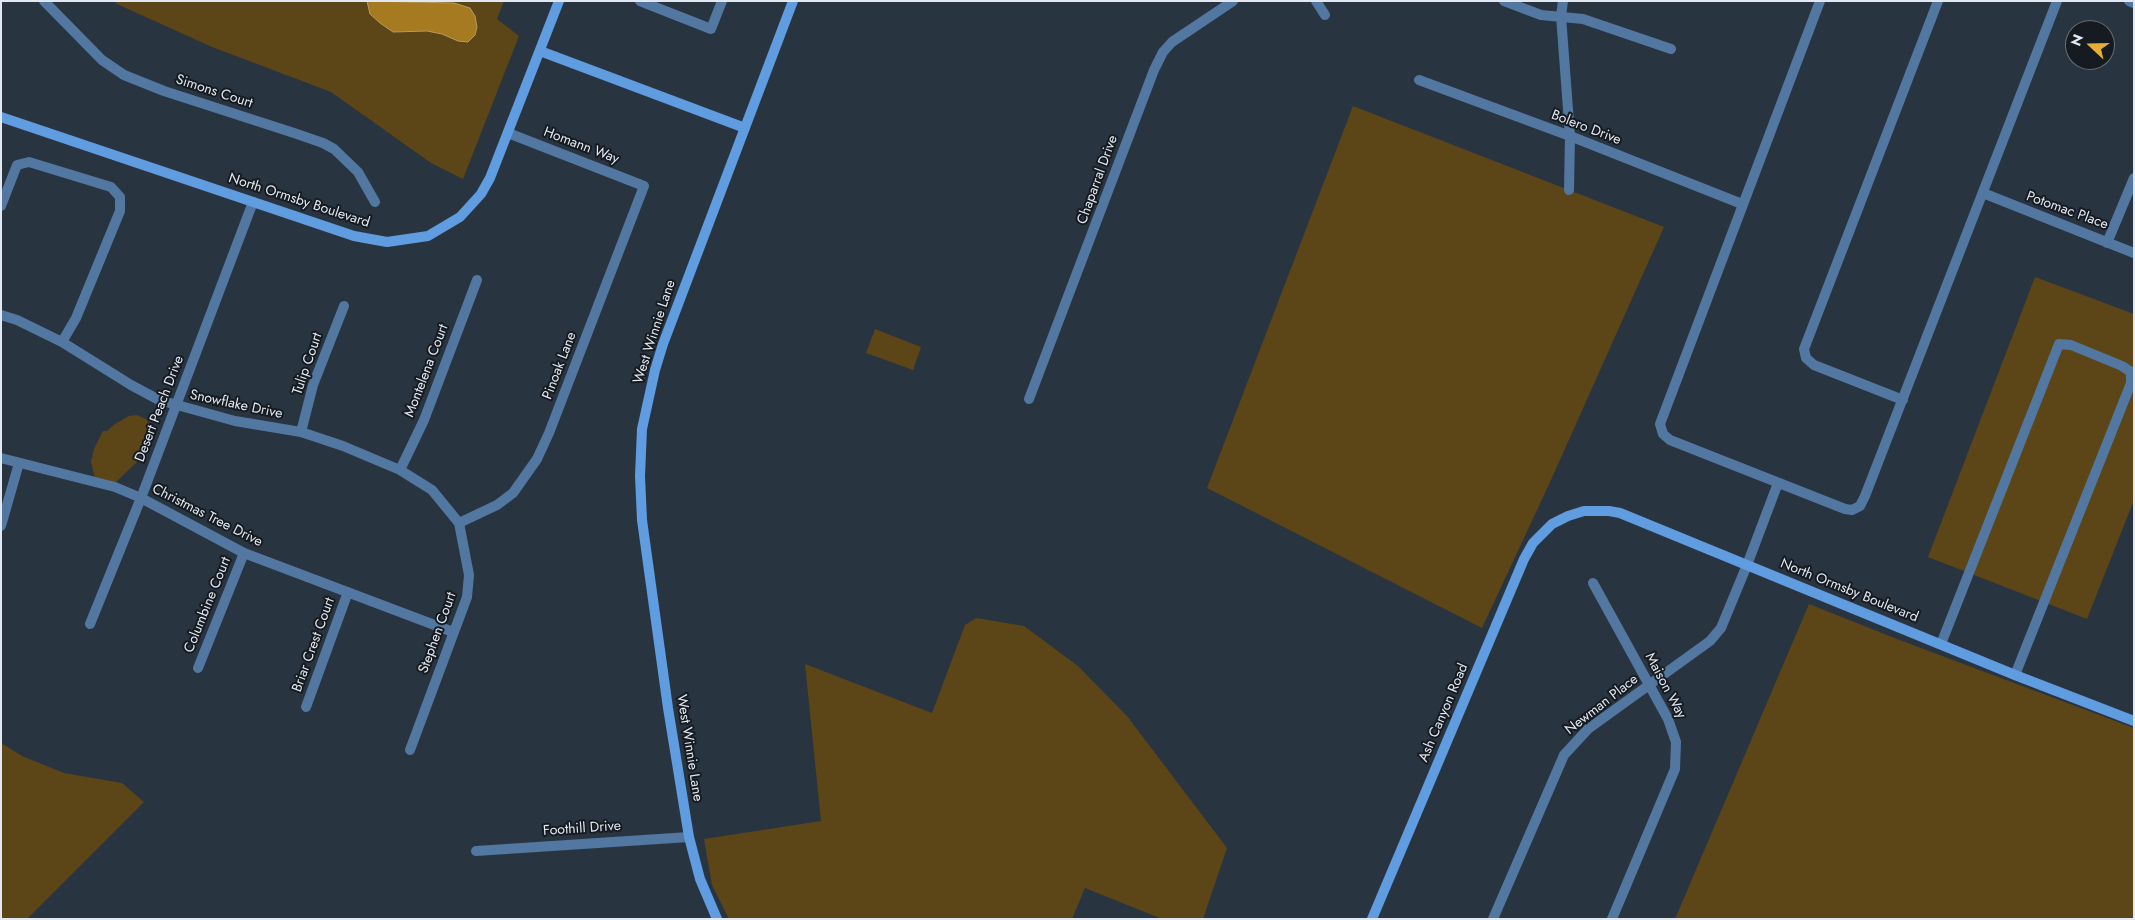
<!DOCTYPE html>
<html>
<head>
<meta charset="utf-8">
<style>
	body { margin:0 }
	#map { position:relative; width:2135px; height:920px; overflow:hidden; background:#293441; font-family:Jost,sans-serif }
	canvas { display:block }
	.frame { position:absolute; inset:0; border:2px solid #e1e8f1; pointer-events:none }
	.north { position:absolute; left:2065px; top:20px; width:50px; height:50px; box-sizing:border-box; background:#161b21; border:1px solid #676d74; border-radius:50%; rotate:291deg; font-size:14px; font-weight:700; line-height:20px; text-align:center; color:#e1e8f1 }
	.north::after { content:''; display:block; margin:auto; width:18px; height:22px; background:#e6ad36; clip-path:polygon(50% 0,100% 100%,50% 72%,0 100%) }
</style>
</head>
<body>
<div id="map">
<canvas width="2135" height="920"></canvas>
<div class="frame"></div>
<div class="north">N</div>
</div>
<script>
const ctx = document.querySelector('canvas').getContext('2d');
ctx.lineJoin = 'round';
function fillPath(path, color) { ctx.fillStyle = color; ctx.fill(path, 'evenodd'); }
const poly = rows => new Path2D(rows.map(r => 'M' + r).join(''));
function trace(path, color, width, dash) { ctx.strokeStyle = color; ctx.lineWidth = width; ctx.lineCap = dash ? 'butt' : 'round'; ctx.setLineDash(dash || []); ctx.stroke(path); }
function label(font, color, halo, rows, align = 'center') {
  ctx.font = font + ' Jost,sans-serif'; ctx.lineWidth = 4; ctx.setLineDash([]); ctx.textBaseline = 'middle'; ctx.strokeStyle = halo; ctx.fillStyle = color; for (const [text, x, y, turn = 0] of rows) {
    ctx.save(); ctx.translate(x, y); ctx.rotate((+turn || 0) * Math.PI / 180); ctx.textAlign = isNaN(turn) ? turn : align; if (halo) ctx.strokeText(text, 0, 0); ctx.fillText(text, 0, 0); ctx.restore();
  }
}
const green = poly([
	[114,1,504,1,497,19,519,36,463,179,431,163,331,92,212,47,117,4],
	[1353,106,1664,227,1551,480,1482,628,1207,488],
	[2035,277,2134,314,2134,500,2087,619,1928,557],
	[875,329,921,347,913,370,866,353],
	[137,415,146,419,150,425,150,432,146,441,140,446,142,450,139,460,115,483,95,478,91,462,94,449,103,431,107,431,115,424,129,416],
	[1809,604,1897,639,2134,728,2134,919,1675,919],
	[976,618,1024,626,1078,666,1127,716,1227,848,1203,919,1162,919,1085,888,1072,919,729,919,712,885,704,839,821,821,805,664,932,713,965,625],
	[1,743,22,756,64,773,122,783,144,802,27,919,1,919]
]);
const water = poly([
	[367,1,454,3,470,8,475,16,477,27,475,35,468,42,458,41,442,34,427,31,393,32,380,23,370,14,367,1]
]);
const street = poly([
	[44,1,102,60,124,75,164,91,294,133,323,143,334,149,358,172,375,202],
	[640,1,711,29,722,1],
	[1316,1,1325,15],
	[1504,1,1541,15,1583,19,1671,49],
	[1563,1,1561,16,1570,136,1569,190],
	[1820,1,1660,424,1663,434,1670,440,1845,509,1852,510,1860,506,1865,496,2057,1],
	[2129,1,2134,3],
	[1419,80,1570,136,1742,204],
	[1983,193,2134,253],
	[1,206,17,165,29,162,111,187,120,197,120,211,76,318,62,342],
	[2107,243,2134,178],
	[1,315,17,320,62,342,131,385,159,400,235,421,301,432,343,446,400,470,432,490,459,523,469,575,467,597,410,750],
	[1029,399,1154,70,1163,52,1172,42,1233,1],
	[1903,400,1814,365,1806,358,1804,349,1938,1],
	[301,432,313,385,344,306],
	[1,458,115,487,141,498,244,553,453,632],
	[400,470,424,420,477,280],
	[459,523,497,505,513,493,537,459,549,433,644,186,508,133],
	[1,526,19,463],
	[1593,583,1668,719,1676,742,1675,769,1612,919],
	[90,624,141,498,253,202],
	[1941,644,2059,344,2071,345,2122,366,2131,372,2131,383,2015,675],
	[198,668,244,553],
	[306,707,348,592],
	[476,851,689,837],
	[1493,919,1564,755,1588,729,1710,641,1721,628,1747,565,1778,483]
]);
const secondary = poly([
	[540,51,745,128],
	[1,117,354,236,387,242,428,236,460,217,481,194,490,178,559,1],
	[717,919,700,879,689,837,668,708,642,520,640,476,642,429,655,370,663,344,793,1],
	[1372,919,1524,559,1533,543,1552,524,1568,516,1584,511,1609,511,1620,513,2015,675,2134,721]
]);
const streetNames = [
	["Simons Court",214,92,18],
	["Bolero Drive",1586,128,21],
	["Homann Way",581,146,21],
	["Chaparral Drive",1098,180,-70],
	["North Ormsby Boulevard",299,201,18],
	["Potomac Place",2067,211,20],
	["West Winnie Lane",655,332,-72],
	["Tulip Court",308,364,-71],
	["Pinoak Lane",560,366,-69],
	["Montelena Court",427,371,-69],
	["Snowflake Drive",236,405,12],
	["Desert Peach Drive",160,409,-69],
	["Christmas Tree Drive",207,516,27],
	["North Ormsby Boulevard",1849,591,22],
	["Columbine Court",208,605,-68],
	["Stephen Court",438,633,-70],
	["Briar Crest Court",314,645,-70],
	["Maison Way",1665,686,62],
	["Newman Place",1602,705,-38],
	["Ash Canyon Road",1444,713,-67],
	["West Winnie Lane",689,748,81],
	["Foothill Drive",582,829,-4]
];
fillPath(green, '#5c4517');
fillPath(water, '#a57a20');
trace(water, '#b79b5f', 1);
trace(street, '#5277a1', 10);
trace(secondary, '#609ce0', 10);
label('14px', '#e1e8f1', '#161b21', streetNames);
</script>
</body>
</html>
